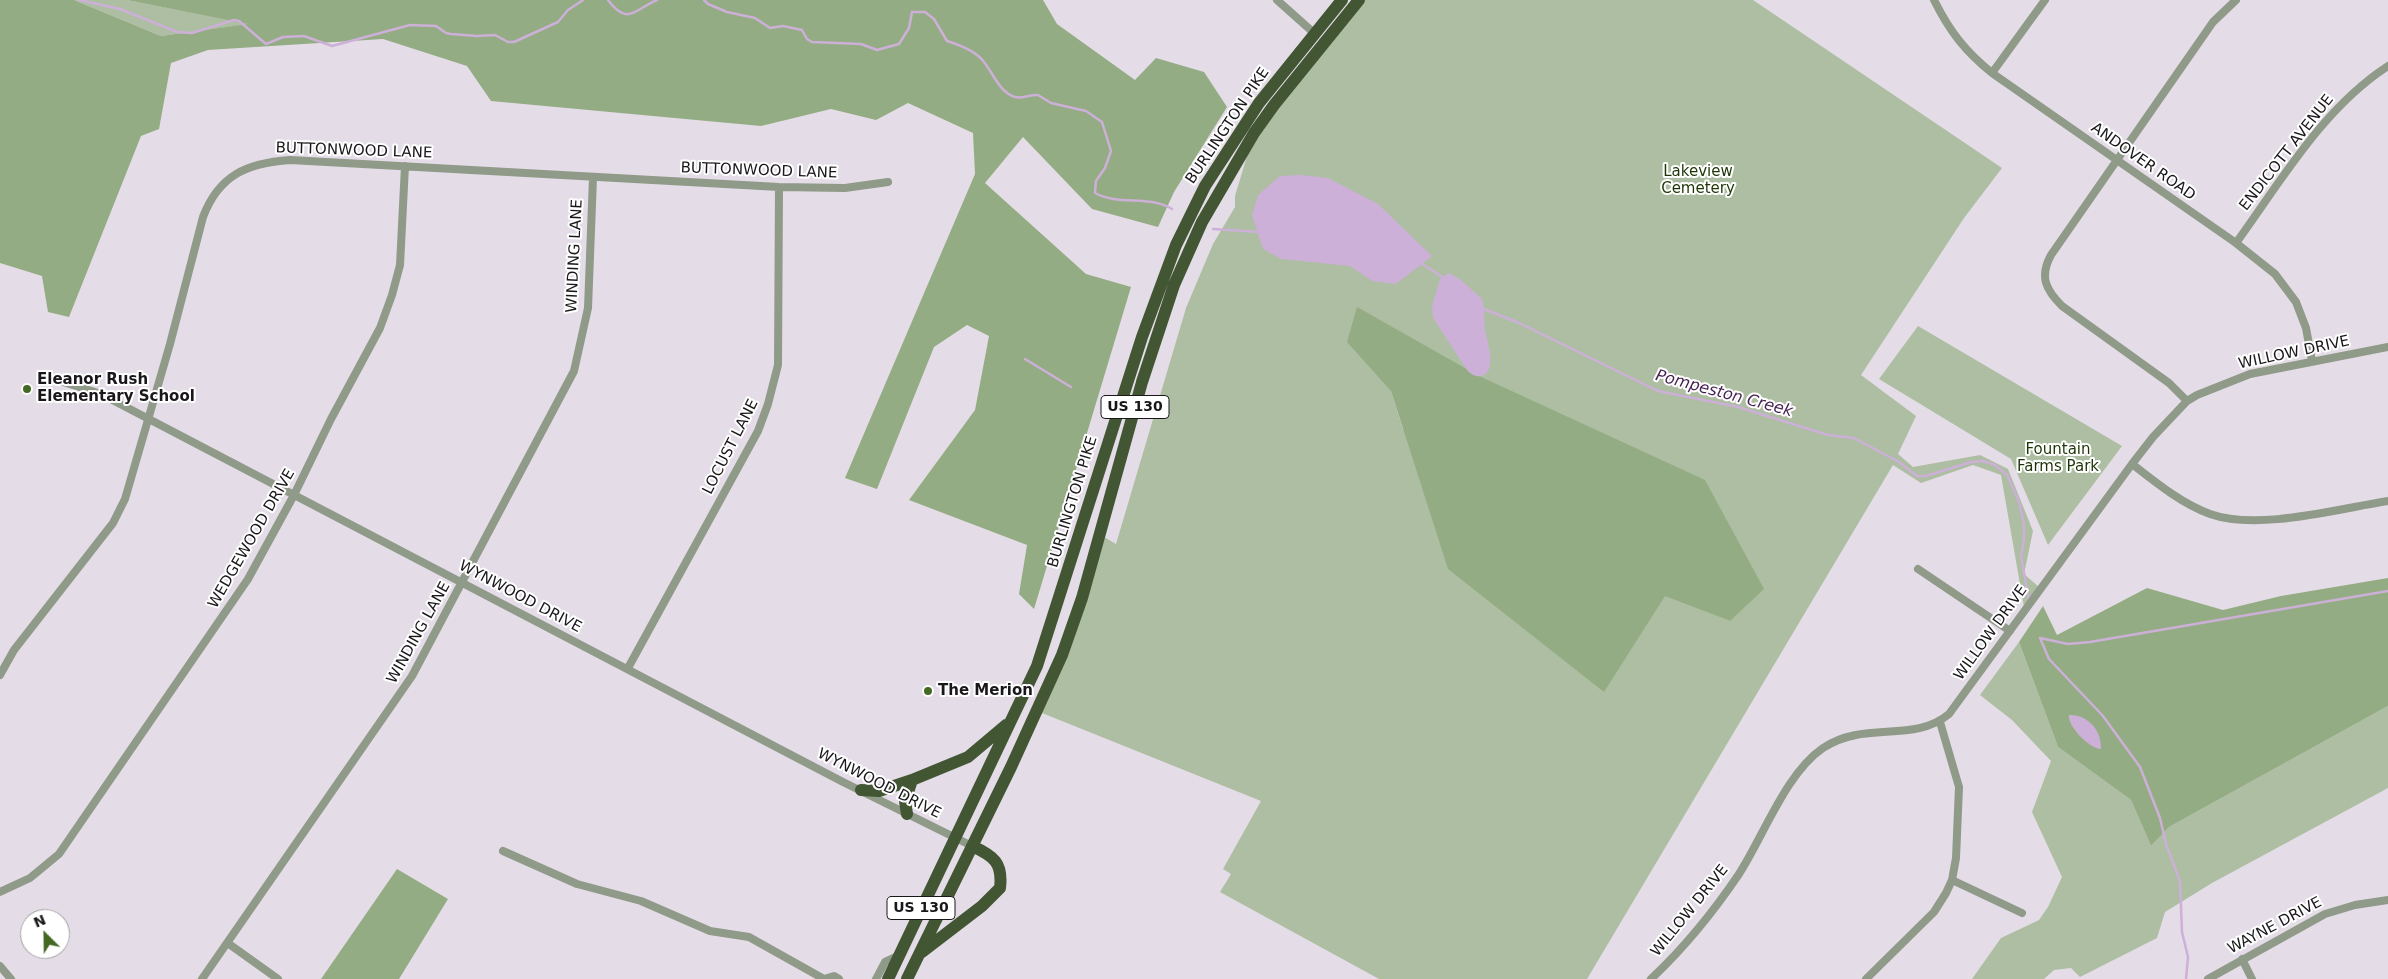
<!DOCTYPE html>
<html>
<head>
<meta charset="utf-8">
<style>
  body { margin:0 }
  #map { position:relative; width:2388px; height:979px; overflow:hidden; background:#e4dde7; font-family:"DejaVu Sans",sans-serif }
  canvas { display:block }
  .north { position:absolute; left:20px; top:909px; width:50px; height:50px; box-sizing:border-box; background:#fff; border:1px solid #a3a2a3; border-radius:50%; rotate:337deg; font-size:14px; font-weight:700; line-height:20px; text-align:center; color:#19171a }
  .north::after { content:''; display:block; margin:auto; width:18px; height:22px; background:#446923; clip-path:polygon(50% 0,100% 100%,50% 72%,0 100%) }
</style>
</head>
<body>
<div id="map">
<canvas width="2388" height="979"></canvas>
<div class="north">N</div>
</div>
<script>
const context = document.querySelector('canvas').getContext('2d');
context.lineJoin = 'round';
function fillPath(path, color) { context.fillStyle = color; context.fill(path, 'evenodd'); }
function strokePath(path, color, width, dash) { context.strokeStyle = color; context.lineWidth = width; context.lineCap = dash ? 'butt' : 'round'; context.setLineDash(dash || []); context.stroke(path); }
function label(font, color, halo, rows, align = 'center') {
  context.font = font + ' "DejaVu Sans",sans-serif'; context.lineWidth = 4; context.setLineDash([]); context.textBaseline = 'middle'; context.strokeStyle = halo; context.fillStyle = color; for (const [text, x, y, turn = 0] of rows) {
    context.save(); context.translate(x, y); context.rotate((+turn || 0) * Math.PI / 180); context.textAlign = isNaN(turn) ? turn : align; if (halo) context.strokeText(text, 0, 0); context.fillText(text, 0, 0); context.restore();
  }
}
fillPath(new Path2D(`
  M 74,0 L 127,0 L 250,24 L 161,36 Z
  M 1359,0 L 1753,0 L 2002,168 L 1964,218 L 1861,375 L 1916,416 L 1898,454 L 1913,467 L 1980,455 L 2008,469 L 2033,531 L 2024,574 L 2040,588 L 2024,607 L 2001,475 L 1973,465 L 1921,483 L 1893,465 L 1587,979 L 1379,979 L 1220,892 L 1231,874 L 1223,869 L 1261,801 L 1037,711 L 1099,534 L 1116,544 L 1186,308 L 1213,244 L 1235,207 L 1235,196 L 1254,133 ZM 1391,391 L 1730,621 L 1665,595 L 1603,691 L 1403,429 Z
  M 1918,326 L 2122,446 L 2048,545 L 2011,459 L 1879,379 Z
  M 2019,642 L 2058,747 L 2131,800 L 2151,846 L 2169,827 L 2388,706 L 2388,788 L 2212,883 L 2165,912 L 2157,938 L 2080,977 L 2071,968 L 2054,970 L 2044,979 L 1972,979 L 2001,938 L 2039,920 L 2048,907 L 2062,877 L 2032,812 L 2051,761 L 2012,720 L 1980,695 Z`), '#adbea2');
fillPath(new Path2D(`
  M 0,0 L 74,0 L 161,36 L 248,24 L 127,0 L 1043,0 L 1057,24 L 1135,80 L 1156,58 L 1204,72 L 1227,107 L 1174,192 L 1158,227 L 1092,209 L 1023,137 L 985,183 L 1086,274 L 1131,287 L 1034,609 L 1019,594 L 1027,545 L 909,500 L 975,410 L 989,336 L 967,325 L 934,347 L 877,489 L 845,478 L 975,174 L 973,133 L 908,103 L 876,120 L 831,109 L 761,126 L 491,101 L 467,66 L 383,39 L 208,50 L 171,63 L 159,129 L 141,136 L 69,317 L 48,312 L 42,276 L 0,263 Z
  M 1357,307 L 1479,376 L 1705,480 L 1764,589 L 1730,621 L 1665,596 L 1604,692 L 1448,569 L 1391,391 L 1347,342 Z
  M 2388,578 L 2388,706 L 2169,827 L 2151,846 L 2131,800 L 2058,747 L 2019,642 L 2043,606 L 2057,635 L 2147,588 L 2223,610 L 2281,596 Z
  M 397,869 L 448,899 L 399,979 L 321,979 Z`), '#94ac83');
fillPath(new Path2D(`
  M 1301,175 L 1328,178 L 1378,204 L 1432,256 L 1396,284 L 1372,281 L 1350,266 L 1281,259 L 1263,249 L 1252,215 L 1258,195 L 1280,176 Z
  M 1449,273 L 1461,280 L 1482,299 C 1485,309 1484,320 1485,330 C 1487,340 1498,373 1481,376 C 1475,377 1471,374 1467,370 L 1433,318 L 1432,306 L 1440,279 Z
  M 2069,715 C 2087,714 2102,730 2101,749 C 2090,749 2067,726 2069,715 Z`), '#ccb0d8');
strokePath(new Path2D(`
  M 79,0 L 120,9 L 177,32 L 192,33 L 234,20 L 239,21 L 266,44 L 283,37 L 304,36 L 332,46 L 410,25 L 436,26 L 446,33 L 451,34 L 477,36 L 495,35 L 508,42 L 514,42 L 558,22 L 568,10 L 583,0
  M 608,0 C 628,27 635,9 657,0
  M 704,0 L 708,4 L 727,12 L 755,18 L 770,28 L 783,26 L 802,30 L 807,39 L 812,42 L 861,44 L 877,50 L 899,44 L 909,28 L 912,12 L 925,12 L 934,19 L 947,41 C 960,45 976,51 984,62 C 993,73 1000,93 1015,97 C 1023,99 1030,94 1038,95 L 1051,103 L 1086,111 L 1102,122 L 1111,151 L 1105,168 L 1096,181 L 1095,193 C 1119,206 1149,195 1172,209
  M 1213,229 L 1259,232
  M 1419,262 L 1444,278
  M 1481,308 L 1517,322 L 1658,391 L 1738,407 L 1828,435 L 1854,438 L 1899,462 L 1917,476 L 1926,476 L 1971,462 L 1983,461 L 1995,465 L 2007,475 L 2019,502 L 2024,524 L 2024,539 L 2021,557 L 2029,600
  M 1025,359 L 1071,387
  M 2040,638 L 2049,659 L 2103,716 L 2140,767 L 2160,818 L 2166,844 L 2180,881 L 2182,932 L 2188,957 L 2186,979
  M 2040,638 L 2068,644 L 2090,642 L 2388,591`), '#ccb0d8', 2.5);
strokePath(new Path2D(`
  M 1277,0 L 1314,33
  M 1934,0 C 1950,32 1965,51 1992,73 L 2236,243 L 2275,274 L 2296,302 L 2306,328 L 2312,361
  M 1992,73 L 2045,0
  M 2236,243 C 2281,181 2323,108 2388,66
  M 54,379 L 101,394 L 843,782 L 972,846
  M 2187,401 L 2169,383 L 2062,306 C 2046,290 2039,277 2051,255 L 2213,22 L 2236,0
  M 2132,464 C 2155,482 2182,504 2210,514 C 2258,531 2337,509 2388,501
  M 1918,569 L 2010,631
  M 628,668 L 758,431 L 768,404 L 778,365 L 779,187
  M 0,675 L 14,650 L 113,523 L 125,499 L 170,344 L 203,217 C 219,175 247,163 290,160 L 779,187 L 845,188 L 888,182
  M 503,851 L 577,884 L 641,901 L 710,931 L 749,937 L 824,979
  M 1952,880 L 2022,913
  M 0,892 L 30,878 L 59,854 L 248,579 L 294,495 L 331,419 L 380,328 L 392,295 L 400,265 L 405,166
  M 229,944 L 278,979
  M 2242,959 L 2252,979
  M 0,966 L 11,979
  M 202,979 L 412,676 L 574,371 L 588,308 L 593,178
  M 824,979 L 834,976 L 839,979
  M 876,979 L 885,962 L 898,956
  M 1651,979 C 1684,948 1714,911 1739,874 C 1763,837 1786,773 1823,748 C 1865,720 1913,744 1949,714 L 2132,464 L 2153,437 L 2187,401 L 2197,395 L 2250,374 L 2388,347
  M 1866,979 L 1934,912 L 1946,893 L 1952,880 L 1956,858 L 1959,787 L 1940,722
  M 2208,979 L 2325,914 L 2355,905 L 2388,900`), '#8f9a88', 8);
strokePath(new Path2D(`
  M 861,790 L 879,791 L 912,780
  M 907,814 L 905,801 L 912,780 L 968,757 L 1006,725
  M 922,952 L 982,906 L 1000,888 C 1003,863 994,856 972,846
  M 888,979 L 1037,666 L 1142,337 L 1176,245 L 1205,186 L 1259,103 L 1342,0
  M 907,979 L 1011,767 L 1062,655 L 1082,598 L 1142,382 L 1174,285 L 1202,222 L 1254,133 L 1274,105 L 1359,0`), '#425634', 12);
for (const [x, y, r, color] of [
  [27,389,5,"#446923"],
  [928,691,5,"#446923"]
]) { const dot = new Path2D(); dot.arc(x, y, r, 0, 2 * Math.PI); context.fillStyle = color; context.fill(dot); strokePath(dot, '#fff', 2); }
for (const [x, y, w] of [
  [1135,407,68],
  [921,908,68]
]) { const box = new Path2D(); box.roundRect(x - w / 2, y - 11.5, w, 23, 4); context.fillStyle = '#fff'; context.fill(box); strokePath(box, '#19171a', 1); }
label('bold 14px', '#19171a', null, [
  ["US 130",1135,407],
  ["US 130",921,908]
]);
label('15px', '#19171a', '#fff', [
  ["BURLINGTON PIKE",1228,126,-56],
  ["BUTTONWOOD LANE",354,151,2],
  ["ENDICOTT AVENUE",2287,153,-52],
  ["ANDOVER ROAD",2143,162,35],
  ["BUTTONWOOD LANE",759,171,2],
  ["WINDING LANE",575,256,-87],
  ["WILLOW DRIVE",2294,353,-12],
  ["LOCUST LANE",731,447,-63],
  ["BURLINGTON PIKE",1073,502,-73],
  ["WEDGEWOOD DRIVE",252,539,-60],
  ["WYNWOOD DRIVE",520,597,28],
  ["WINDING LANE",419,633,-61],
  ["WILLOW DRIVE",1991,633,-54],
  ["WYNWOOD DRIVE",879,784,27],
  ["WILLOW DRIVE",1690,911,-51],
  ["WAYNE DRIVE",2275,926,-28]
]);
label('15px', '#1e3507', '#fff', [
  ["Lakeview",1698,172],
  ["Cemetery",1698,189],
  ["Fountain",2058,450],
  ["Farms Park",2058,467]
]);
label('bold 15px', '#19171a', '#fff', [
  ["Eleanor Rush",37,380],
  ["Elementary School",37,397],
  ["The Merion",938,691]
], 'left');
label('italic 16px', '#441f52', '#fff', [
  ["Pompeston Creek",1724,394,15]
]);
</script>
</body>
</html>
